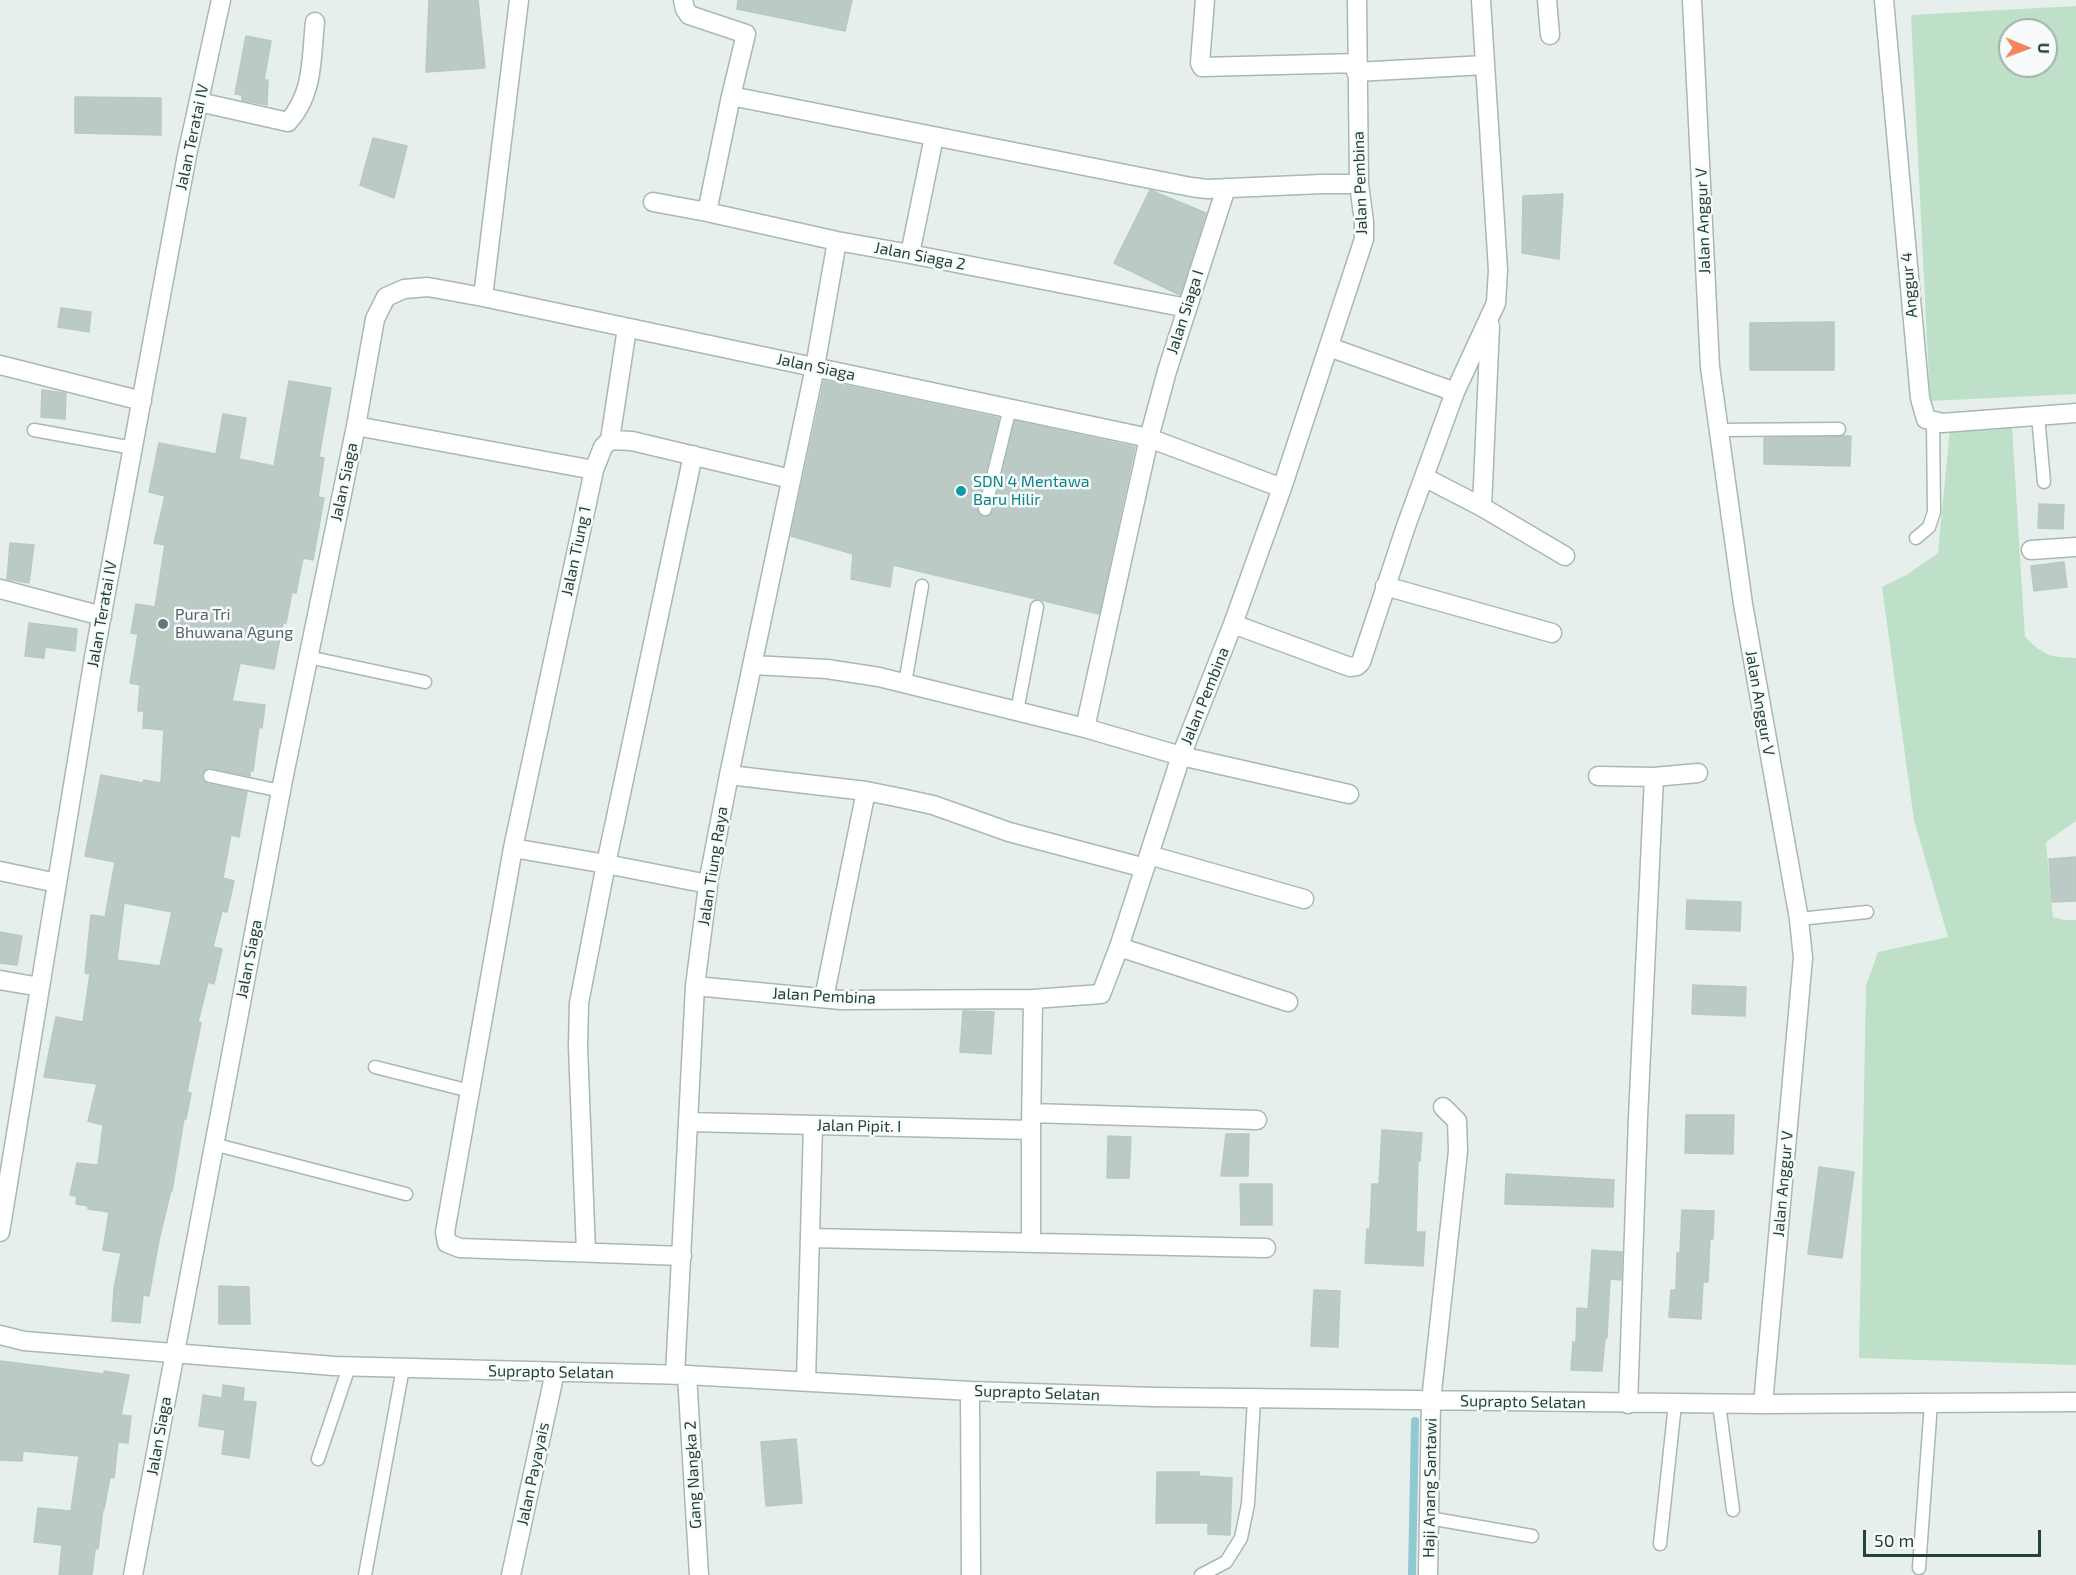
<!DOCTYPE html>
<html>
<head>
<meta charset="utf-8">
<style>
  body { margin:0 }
  #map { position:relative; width:2076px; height:1575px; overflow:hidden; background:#e6efeb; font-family:"Exo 2",sans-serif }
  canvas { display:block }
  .north { position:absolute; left:1998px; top:18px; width:60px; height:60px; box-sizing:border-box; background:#f7fbf9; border:2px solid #a3b1ad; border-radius:50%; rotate:91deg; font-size:16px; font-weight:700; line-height:24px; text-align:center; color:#24423a }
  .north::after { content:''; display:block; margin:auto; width:21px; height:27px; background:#f4845f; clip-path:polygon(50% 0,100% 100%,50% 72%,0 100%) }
  .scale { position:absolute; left:1863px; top:1530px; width:178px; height:27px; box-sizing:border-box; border:3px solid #24423a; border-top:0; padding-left:8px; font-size:18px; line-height:21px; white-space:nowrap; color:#24423a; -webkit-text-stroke:4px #f7fbf9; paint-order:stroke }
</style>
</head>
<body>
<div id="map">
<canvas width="2076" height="1575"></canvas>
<div class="north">U</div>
<div class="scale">50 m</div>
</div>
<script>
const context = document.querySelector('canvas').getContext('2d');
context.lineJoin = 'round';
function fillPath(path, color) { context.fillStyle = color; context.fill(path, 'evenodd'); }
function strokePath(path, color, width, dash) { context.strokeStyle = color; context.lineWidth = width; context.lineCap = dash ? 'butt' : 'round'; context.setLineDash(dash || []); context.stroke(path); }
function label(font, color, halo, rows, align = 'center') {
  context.font = font + ' "Exo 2",sans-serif'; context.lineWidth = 5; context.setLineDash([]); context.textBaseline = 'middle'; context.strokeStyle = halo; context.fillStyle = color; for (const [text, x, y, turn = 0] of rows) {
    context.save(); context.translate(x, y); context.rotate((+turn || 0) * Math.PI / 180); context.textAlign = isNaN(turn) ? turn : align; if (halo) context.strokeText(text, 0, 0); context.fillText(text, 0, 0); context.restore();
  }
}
fillPath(new Path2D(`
  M 2076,6 L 2076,394 L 1930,401 L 1911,15 ZM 2010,30 L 2046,30 L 2046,66 L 2010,66 Z
  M 2012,427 L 2025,637 C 2044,656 2050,657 2076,658 L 2076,821 L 2046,842 L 2053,917 L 2064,920 L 2076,920 L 2076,1365 L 1859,1358 L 1866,986 L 1878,952 L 1948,937 L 1914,820 L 1882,587 L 1908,574 L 1938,553 L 1950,428 Z`), '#bfe0c8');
strokePath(new Path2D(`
  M 1412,1575 L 1415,1421`), '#8ec9d4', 8);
const building = new Path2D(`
  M 429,0 L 478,0 L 485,68 L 426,72 Z
  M 738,0 L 852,0 L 845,31 L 737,9 Z
  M 246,36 L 271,41 L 264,80 L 268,80 L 267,105 L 242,100 L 242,95 L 235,94 Z
  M 75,97 L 161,98 L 161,135 L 75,133 Z
  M 373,138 L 407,146 L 394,198 L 360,185 Z
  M 1150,190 L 1206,213 L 1180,295 L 1114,263 Z
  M 1563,194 L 1559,259 L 1522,253 L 1523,196 Z
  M 61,308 L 91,312 L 89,332 L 58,327 Z
  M 1834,322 L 1834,370 L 1750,370 L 1750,323 Z
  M 289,381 L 331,388 L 319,457 L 324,458 L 318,497 L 324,498 L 313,560 L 303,558 L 296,593 L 292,592 L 286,623 L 283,623 L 274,669 L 240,663 L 232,701 L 265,705 L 262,728 L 259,727 L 253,771 L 250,771 L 250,776 L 211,768 L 207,768 L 202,774 L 202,779 L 208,784 L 247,792 L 239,837 L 231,835 L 223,878 L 234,881 L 227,912 L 222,911 L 213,947 L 222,949 L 214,984 L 208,982 L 198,1022 L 201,1023 L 187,1092 L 191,1093 L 186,1119 L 184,1119 L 172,1191 L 171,1190 L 159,1240 L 149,1296 L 143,1295 L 140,1323 L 112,1321 L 114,1289 L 121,1253 L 103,1250 L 109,1212 L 88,1209 L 88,1206 L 76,1204 L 77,1196 L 70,1195 L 77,1163 L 98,1165 L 103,1125 L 88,1121 L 97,1084 L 44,1077 L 56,1017 L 83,1022 L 90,974 L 85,973 L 91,915 L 105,917 L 115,862 L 85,856 L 101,775 L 143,783 L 144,780 L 161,783 L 164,730 L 143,728 L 144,711 L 138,711 L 140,685 L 130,683 L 138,634 L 131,633 L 136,604 L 155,607 L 165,545 L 154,543 L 165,496 L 149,492 L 159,443 L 216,454 L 223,414 L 246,418 L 239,459 L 274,466 ZM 124,903 L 172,912 L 160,966 L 117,960 Z
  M 824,381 L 999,418 L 977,507 L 979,514 L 984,517 L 990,515 L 993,511 L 1015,421 L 1135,447 L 1099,614 L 893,565 L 890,587 L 851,579 L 853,554 L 791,536 Z
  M 42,390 L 66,393 L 65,419 L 41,417 Z
  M 1844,436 L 1851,436 L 1850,466 L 1764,464 L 1764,438 Z
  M 2039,504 L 2064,505 L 2063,529 L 2038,528 Z
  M 10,543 L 34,545 L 29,583 L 7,579 Z
  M 2064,562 L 2067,587 L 2034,591 L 2031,566 Z
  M 29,623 L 77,629 L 75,651 L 45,647 L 44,658 L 25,656 Z
  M 2076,857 L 2076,901 L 2052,902 L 2049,859 Z
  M 1687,900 L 1741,902 L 1740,931 L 1686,929 Z
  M 0,932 L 22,936 L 17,965 L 0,963 Z
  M 1693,985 L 1746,987 L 1745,1016 L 1692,1014 Z
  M 963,1011 L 994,1012 L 991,1054 L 960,1052 Z
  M 1686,1115 L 1734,1115 L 1733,1154 L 1685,1153 Z
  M 1382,1130 L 1422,1133 L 1420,1161 L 1418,1161 L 1416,1232 L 1425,1232 L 1423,1266 L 1365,1263 L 1367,1229 L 1370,1230 L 1372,1184 L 1379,1184 Z
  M 1226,1134 L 1249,1134 L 1248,1176 L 1221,1176 Z
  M 1108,1136 L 1131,1137 L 1129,1178 L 1107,1178 Z
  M 1819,1167 L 1854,1172 L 1842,1258 L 1808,1254 Z
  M 1506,1174 L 1614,1180 L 1613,1207 L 1505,1204 Z
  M 1240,1184 L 1272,1184 L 1272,1225 L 1241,1225 Z
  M 1682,1210 L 1714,1211 L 1713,1239 L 1710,1239 L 1708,1282 L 1703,1282 L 1701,1319 L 1669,1317 L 1671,1290 L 1676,1290 L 1677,1253 L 1680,1253 Z
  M 1592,1250 L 1622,1252 L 1621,1280 L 1610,1279 L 1607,1338 L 1605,1338 L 1602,1371 L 1571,1370 L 1573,1342 L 1576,1342 L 1577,1308 L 1588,1309 Z
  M 219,1286 L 249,1287 L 250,1324 L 219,1324 Z
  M 1314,1290 L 1340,1291 L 1338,1347 L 1311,1346 Z
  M 0,1361 L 104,1374 L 104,1371 L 129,1375 L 121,1415 L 131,1416 L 128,1443 L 118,1442 L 114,1478 L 110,1477 L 104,1509 L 103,1509 L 98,1549 L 95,1549 L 92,1575 L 59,1575 L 62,1545 L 34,1542 L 38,1508 L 71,1511 L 79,1456 L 23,1451 L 22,1461 L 0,1460 Z
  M 223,1385 L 244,1388 L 243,1401 L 256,1402 L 249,1458 L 222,1454 L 225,1430 L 199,1426 L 203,1395 L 222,1398 Z
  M 796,1439 L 802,1503 L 766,1506 L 761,1442 Z
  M 1157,1472 L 1199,1472 L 1199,1476 L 1232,1478 L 1230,1535 L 1208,1534 L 1208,1523 L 1156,1523 Z`);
fillPath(building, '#bbcac4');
strokePath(building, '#b8c9c2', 1.5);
const lane = new Path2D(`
  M 2038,416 L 2044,482
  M 34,430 L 133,448
  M 1718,430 L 1839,429
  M 985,509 L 1010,408
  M 1916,538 L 1929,527 L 1934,512 L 1933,422
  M 308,657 L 425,682
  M 905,683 L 922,586
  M 1017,711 L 1037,607
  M 210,776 L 281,791
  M 1799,919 L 1867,912
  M 375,1067 L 470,1091
  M 213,1144 L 406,1194
  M 1719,1404 L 1733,1510
  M 318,1459 L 349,1367
  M 1429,1518 L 1532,1536
  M 1660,1544 L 1675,1404
  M 1919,1568 L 1931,1403
  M 365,1575 L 403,1368
  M 1201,1575 L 1226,1562 L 1241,1538 L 1248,1504 L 1254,1399`);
const street = new Path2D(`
  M 683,0 L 685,9 L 689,15 L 746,34 L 731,96 L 707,212
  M 1205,0 L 1200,63 L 1202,67 L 1357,63
  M 1547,0 L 1550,35
  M 1692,0 L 1710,367 L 1743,604 L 1799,919 L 1803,958 L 1763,1404
  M 1884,0 L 1920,398 L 1926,419 L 1942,423 L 2076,413
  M 1356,72 L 1485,65
  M 731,96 L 1191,187 L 1207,189 L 1322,184 L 1359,184
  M 199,102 L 288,122 C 314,94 311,58 315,22
  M 653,202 L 707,212 L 837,241 L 910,254 L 1187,308
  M 910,254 L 934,137
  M 483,297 L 519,0
  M 1329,347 L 1455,392
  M 0,365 L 142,401
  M 356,426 L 594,470
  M 610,440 L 627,328
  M 1424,477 L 1482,507 L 1565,556
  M 1482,507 L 1490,326
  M 2031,550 L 2076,547
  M 1385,586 L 1552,633
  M 0,589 L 102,616
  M 1233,624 L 1350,667 L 1357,666 L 1361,662 L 1406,526 L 1455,392 L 1496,303 L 1498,270 L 1481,0
  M 753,665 L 827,669 L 879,677 L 1085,728 L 1181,756 L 1349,794
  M 1085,728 L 1149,438 L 1167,371 L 1226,188
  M 729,775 L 866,791 L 901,798 L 933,805 L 1009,832 L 1145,868
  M 1598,776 L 1654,777 L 1698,773
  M 513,848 L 606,864 L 708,884
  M 1149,855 L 1304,899
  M 0,871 L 57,883
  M 1119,947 L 1288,1002
  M 0,980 L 40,987
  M 695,986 L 841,1000 L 1033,999 L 1101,994 L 1119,947 L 1181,756 L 1233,624 L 1282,488 L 1364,239 L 1364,222 L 1359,184 L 1357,0
  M 824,998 L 866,791
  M 1031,1113 L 1257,1120
  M 688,1122 L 1031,1130
  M 0,1232 L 94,657 L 187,155 L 221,0
  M 811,1238 L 1266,1248
  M 1031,1243 L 1031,1130 L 1033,999
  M 586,1252 L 578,1047 L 579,1003 L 606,864 L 693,455
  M 682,1256 L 460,1248 L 447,1243 L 445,1232 L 513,848 L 594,470 L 603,447 L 610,440 L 632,441 L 791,479
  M 0,1335 L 24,1341 L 334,1366 L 687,1375 L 970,1391 L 1153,1397 L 1763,1404 L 2076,1402
  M 675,1375 L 695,986 L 709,878 L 729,775 L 815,367 L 837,241
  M 687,1375 L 699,1575
  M 806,1381 L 813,1125
  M 970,1391 L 971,1575
  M 1628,1404 L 1638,1118 L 1654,777
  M 133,1575 L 283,780 L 356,426 L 375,319 L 386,297 L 404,289 L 428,287 L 483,297 L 1149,438 L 1282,488
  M 511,1575 L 555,1372
  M 1428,1575 L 1431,1401 L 1458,1151 L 1457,1121 L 1443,1107`);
strokePath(lane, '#a8b8b2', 15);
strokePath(street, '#a8b8b2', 21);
strokePath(lane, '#fff', 12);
strokePath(street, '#fff', 18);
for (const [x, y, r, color] of [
  [961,491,6,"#0f9aa8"],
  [163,624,6,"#6b7280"]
]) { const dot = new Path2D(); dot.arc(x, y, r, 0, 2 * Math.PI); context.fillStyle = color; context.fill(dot); strokePath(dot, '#f7fbf9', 2); }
label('16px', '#24423a', '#f7fbf9', [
  ["Jalan Teratai IV",192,137,-78],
  ["Jalan Pembina",1360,183,-92],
  ["Jalan Anggur V",1703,221,-92],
  ["Jalan Siaga 2",920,256,11],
  ["Anggur 4",1909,285,-95],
  ["Jalan Siaga I",1185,312,-72],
  ["Jalan Siaga",816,367,12],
  ["Jalan Siaga",344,482,-78],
  ["Jalan Tiung 1",576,551,-78],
  ["Jalan Teratai IV",102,614,-80],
  ["Jalan Pembina",1205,696,-68],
  ["Jalan Anggur V",1760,703,80],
  ["Jalan Tiung Raya",713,866,-81],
  ["Jalan Siaga",249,959,-79],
  ["Jalan Pembina",824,996,3],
  ["Jalan Pipit. I",859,1126,1],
  ["Jalan Anggur V",1783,1184,-85],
  ["Suprapto Selatan",551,1372,1],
  ["Suprapto Selatan",1037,1393,2],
  ["Suprapto Selatan",1523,1402,1],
  ["Jalan Siaga",159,1436,-80],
  ["Jalan Payayais",533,1474,-78],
  ["Gang Nangka 2",693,1475,-93],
  ["Haji Anang Santawi",1430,1488,-89]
]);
label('16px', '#0d838f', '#f7fbf9', [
  ["SDN 4 Mentawa",973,482],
  ["Baru Hilir",973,500]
], 'left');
label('16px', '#5b616d', '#f7fbf9', [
  ["Pura Tri",175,615],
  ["Bhuwana Agung",175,633]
], 'left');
</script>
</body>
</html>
